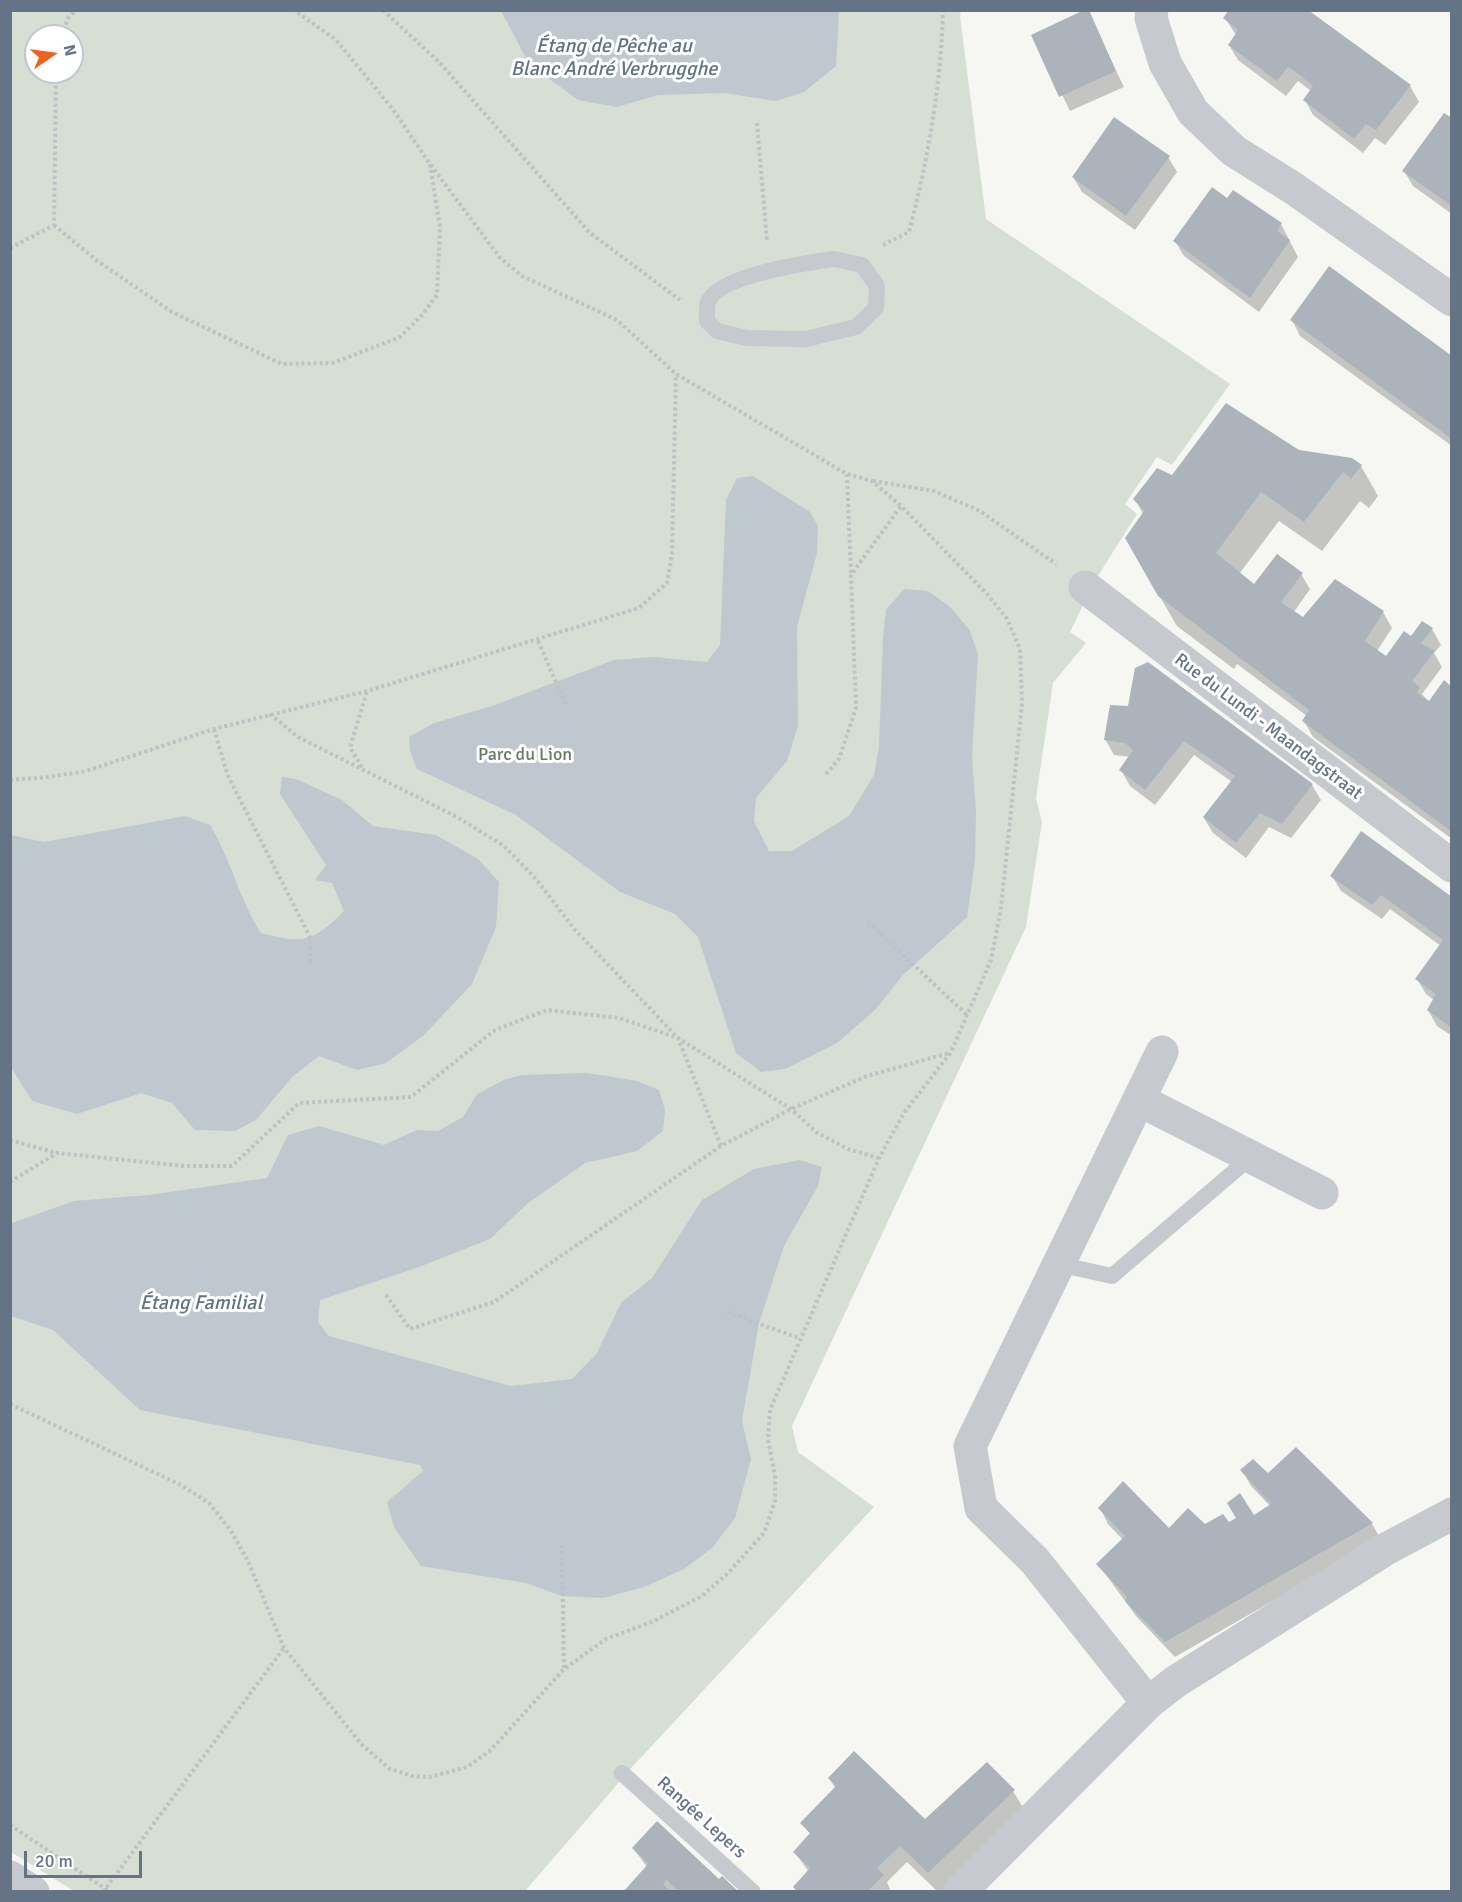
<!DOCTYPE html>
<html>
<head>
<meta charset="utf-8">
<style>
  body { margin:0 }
  #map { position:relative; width:1462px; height:1902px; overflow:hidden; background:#f6f7f3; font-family:Signika,sans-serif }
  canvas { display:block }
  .frame { position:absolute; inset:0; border:12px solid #647386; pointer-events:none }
  .north { position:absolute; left:24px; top:24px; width:60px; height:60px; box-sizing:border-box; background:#fff; border:2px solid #c1c7cf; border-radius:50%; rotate:77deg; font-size:16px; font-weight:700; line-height:24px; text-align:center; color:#647386 }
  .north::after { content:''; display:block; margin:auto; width:21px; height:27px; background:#eb651e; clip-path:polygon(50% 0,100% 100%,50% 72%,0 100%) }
  .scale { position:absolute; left:24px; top:1851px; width:118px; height:27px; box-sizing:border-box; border:3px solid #647386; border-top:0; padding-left:8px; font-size:18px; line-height:21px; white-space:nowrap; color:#647386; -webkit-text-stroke:4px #fff; paint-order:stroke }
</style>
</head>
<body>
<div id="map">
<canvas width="1462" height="1902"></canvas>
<div class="frame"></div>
<div class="north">N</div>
<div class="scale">20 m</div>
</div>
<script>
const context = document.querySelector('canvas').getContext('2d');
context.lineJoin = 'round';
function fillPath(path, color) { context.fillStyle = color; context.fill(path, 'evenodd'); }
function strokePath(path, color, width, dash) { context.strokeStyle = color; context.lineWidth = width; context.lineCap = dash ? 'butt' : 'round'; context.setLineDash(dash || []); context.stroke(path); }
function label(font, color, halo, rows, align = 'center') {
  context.font = font + ' Signika,sans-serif'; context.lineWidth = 6; context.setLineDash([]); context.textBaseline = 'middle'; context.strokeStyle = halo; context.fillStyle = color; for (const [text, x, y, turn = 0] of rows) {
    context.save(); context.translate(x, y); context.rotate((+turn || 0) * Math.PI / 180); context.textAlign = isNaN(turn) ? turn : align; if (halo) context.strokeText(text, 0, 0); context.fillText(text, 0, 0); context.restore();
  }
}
fillPath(new Path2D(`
  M 11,11 L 961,11 L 960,16 L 986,219 L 1230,384 L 1172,465 L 1157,457 L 1125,504 L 1137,514 L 1096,579 L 1070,632 L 1086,643 L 1053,683 L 1036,798 L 1042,822 L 1026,927 L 792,1426 L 798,1452 L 874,1507 L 634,1765 L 525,1891 L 74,1891 L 11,1852 ZM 36,36 L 72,36 L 72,72 L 36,72 Z`), '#d7ded4');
fillPath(new Path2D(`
  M 501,11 L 839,11 L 836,66 L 804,92 L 776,101 L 724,93 L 658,95 L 617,107 L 578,100 L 535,68 L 526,58 Z
  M 753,476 L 810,512 L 818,526 L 817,553 L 797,627 L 798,726 L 787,761 L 756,798 L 754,821 L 769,851 L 792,851 L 849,816 L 874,775 L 879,747 L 883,638 L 886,610 L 904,589 L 928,591 L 949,606 L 969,629 L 978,654 L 972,757 L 976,811 L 975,860 L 967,917 L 903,975 L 875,1010 L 837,1043 L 785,1069 L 761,1072 L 736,1053 L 698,937 L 675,914 L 620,892 L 516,815 L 417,769 L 410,751 L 409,737 L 434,723 L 492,706 L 614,660 L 653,657 L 707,662 L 720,645 L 726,500 L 737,478 Z
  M 282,777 L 296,779 L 342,800 L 373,826 L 436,835 L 478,859 L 499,882 L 496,927 L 472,984 L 424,1035 L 386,1063 L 357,1070 L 319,1056 L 292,1077 L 256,1120 L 235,1131 L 195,1130 L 172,1103 L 141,1093 L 77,1114 L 32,1101 L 11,1067 L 11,835 L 44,842 L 185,816 L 210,825 C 231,859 239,899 261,933 C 304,944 313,942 344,911 L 332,883 L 315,880 L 326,865 L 280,794 Z
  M 587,1073 L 637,1081 L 659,1090 L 665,1110 L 663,1131 L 637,1151 L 585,1163 L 528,1203 L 490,1239 L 419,1267 L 320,1300 L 318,1322 L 329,1336 L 511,1386 L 572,1379 L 597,1353 L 621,1303 L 652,1278 L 702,1200 L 754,1169 L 800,1160 L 822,1167 L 818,1186 L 784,1246 L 759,1323 L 742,1421 L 751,1459 L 735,1518 L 712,1548 L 684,1569 L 644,1587 L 603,1598 L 562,1596 L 526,1583 L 421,1566 L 394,1527 L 387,1502 L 423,1471 L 420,1465 L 140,1410 L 53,1330 L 11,1316 L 12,1223 L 74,1201 L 149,1195 L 267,1178 L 288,1135 L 319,1126 L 384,1145 L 417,1130 L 438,1131 L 463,1117 L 477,1094 L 506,1079 L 522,1075 Z`), '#bfc8cf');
fillPath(new Path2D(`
  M 1087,11 L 1124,87 L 1070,111 L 1033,35 Z
  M 1225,18 L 1410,86 L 1419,102 L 1385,145 L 1375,138 L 1363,153 L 1313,115 L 1305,100 L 1311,91 L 1298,81 L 1286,96 L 1238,60 L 1229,45 L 1236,35 Z
  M 1452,120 L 1452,214 L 1413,186 L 1404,171 Z
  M 1168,157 L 1177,172 L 1135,230 L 1082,192 L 1073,177 Z
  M 1228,200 L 1281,224 L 1298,257 L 1259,312 L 1184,256 L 1175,241 Z
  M 1292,320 L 1452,358 L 1452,446 L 1300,336 Z
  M 1299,451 L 1361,466 L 1378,496 L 1369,508 L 1360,501 L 1322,551 L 1279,521 L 1239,574 L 1253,585 L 1301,574 L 1310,589 L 1294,612 L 1303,619 L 1336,581 L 1383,612 L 1392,628 L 1377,651 L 1387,658 L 1411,639 L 1432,629 L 1441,645 L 1434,653 L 1442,667 L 1422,694 L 1430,703 L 1452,689 L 1452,839 L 1313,737 L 1304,721 L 1307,716 L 1237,664 L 1234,669 L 1177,626 L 1126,539 L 1143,514 L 1135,499 L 1172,477 Z
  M 1111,706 L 1312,785 L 1321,800 L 1291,838 L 1269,827 L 1246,858 L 1213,833 L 1204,818 L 1232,782 L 1194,755 L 1155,805 L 1130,786 L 1121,770 L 1130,757 L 1114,755 L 1105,739 Z
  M 1332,876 L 1452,899 L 1452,1036 L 1437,1026 L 1428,1010 L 1434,1000 L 1426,994 L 1417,979 L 1441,946 L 1390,909 L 1382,919 L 1341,891 Z
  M 1296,1449 L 1372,1524 L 1381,1539 L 1175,1657 L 1136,1616 L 1098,1564 L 1123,1540 L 1108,1524 L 1100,1508 L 1169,1531 L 1229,1524 L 1253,1517 L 1270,1506 L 1251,1486 L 1242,1470 L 1268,1476 Z
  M 829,1778 L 925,1821 L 1013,1791 L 1027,1814 L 946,1892 L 938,1892 L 907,1862 L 887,1882 L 891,1892 L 797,1892 L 795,1887 L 809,1872 L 795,1853 L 811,1835 L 802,1823 L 836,1789 Z
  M 633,1848 L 719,1881 L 737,1892 L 625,1892 L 647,1867 Z`), '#0003');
fillPath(new Path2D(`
  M 1084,10 L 1089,10 L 1116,71 L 1059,97 L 1031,35 Z
  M 1229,10 L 1308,10 L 1411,85 L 1376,130 L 1366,124 L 1354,139 L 1303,100 L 1313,86 L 1301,76 L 1288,67 L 1277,81 L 1228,45 L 1238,30 L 1223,18 Z
  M 1444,113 L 1452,118 L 1452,206 L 1402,171 Z
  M 1114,117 L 1170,156 L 1126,216 L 1072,177 Z
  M 1212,187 L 1227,198 L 1233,190 L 1282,223 L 1277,231 L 1290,240 L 1250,298 L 1173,241 Z
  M 1329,266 L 1452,356 L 1452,439 L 1290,320 Z
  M 1226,403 L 1299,450 L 1352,458 L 1362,465 L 1351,479 L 1343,472 L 1304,522 L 1261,492 L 1216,553 L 1254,584 L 1277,554 L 1303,573 L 1281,602 L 1303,617 L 1335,579 L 1384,611 L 1365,641 L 1386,656 L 1404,631 L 1411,636 L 1422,621 L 1433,628 L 1421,643 L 1435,651 L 1412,681 L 1420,687 L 1417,693 L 1429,701 L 1444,680 L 1452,687 L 1452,832 L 1302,721 L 1309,710 L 1158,596 L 1125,538 L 1144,511 L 1133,499 L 1157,468 L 1172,475 Z
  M 1148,662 L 1313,784 L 1282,824 L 1260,813 L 1236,843 L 1203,817 L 1235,776 L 1184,741 L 1145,790 L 1119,770 L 1133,750 L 1125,743 L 1104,740 L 1110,705 L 1128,706 L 1135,668 Z
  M 1361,831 L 1452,897 L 1452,1028 L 1427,1010 L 1436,994 L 1415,979 L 1443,940 L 1381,895 L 1372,905 L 1330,876 Z
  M 1296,1447 L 1373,1523 L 1165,1642 L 1125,1601 L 1127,1597 L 1096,1564 L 1125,1536 L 1098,1508 L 1123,1481 L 1169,1528 L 1188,1508 L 1205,1524 L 1223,1514 L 1229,1522 L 1236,1518 L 1227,1503 L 1240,1493 L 1254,1515 L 1271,1504 L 1240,1470 L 1253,1459 L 1268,1473 Z
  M 854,1751 L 925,1819 L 987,1762 L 1015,1790 L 928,1873 L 900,1846 L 877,1868 L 884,1875 L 867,1892 L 798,1892 L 793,1887 L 810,1868 L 793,1852 L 810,1833 L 800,1823 L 836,1786 L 828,1778 Z
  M 657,1821 L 719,1879 L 722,1876 L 739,1892 L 679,1892 L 667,1880 L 663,1884 L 671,1892 L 623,1892 L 648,1864 L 632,1848 Z`), '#acb3ba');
strokePath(new Path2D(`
  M 383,10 L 441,64 L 590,233 L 680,300
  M 62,36 L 68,18 L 76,10
  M 757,123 L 767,241
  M 54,225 L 96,260 L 172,312 L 282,364 L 333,363 L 400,337 L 421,316 L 437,295 L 440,228 L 430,164
  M 883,245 L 909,232 C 928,159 941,86 943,10
  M 10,248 L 54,225 L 56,72
  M 847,474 L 851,574
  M 873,481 L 934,491 L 980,511 L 1056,564
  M 538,641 L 567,707
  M 270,714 L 298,737 L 457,817 L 504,846 L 536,879 L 575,930 L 678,1038 L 721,1146
  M 214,729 L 228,776 L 310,937 L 310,964
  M 362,767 L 350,748 L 367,691
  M 826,774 L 839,759 L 856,708 L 851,575 L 901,506
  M 10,780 L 49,777 L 86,771 L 214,729 L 367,691 L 639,608 L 667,583 L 672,554 L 676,374
  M 868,922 L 968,1016
  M 10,1140 L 56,1153
  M 10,1182 L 57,1153 L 184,1166 L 232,1166 L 299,1103 L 411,1097 L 495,1030 L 547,1010 L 619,1018 L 678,1038 L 791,1109 L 816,1132 L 848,1149 L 878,1158
  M 386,1295 L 410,1329 L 494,1302 L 721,1146 L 791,1109 L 867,1076 L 949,1053
  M 727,1312 L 799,1338
  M 10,1404 L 181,1485 L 209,1503 L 231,1531 L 248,1561 L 284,1648 L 362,1745 L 390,1769 L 412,1776 L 430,1777 L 467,1767 L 490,1751 L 564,1669 L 606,1639 L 652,1622 L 702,1596 L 729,1572 L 764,1533 L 775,1501 L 775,1475 L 768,1440 L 770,1410 L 879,1158 L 904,1113 L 951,1052 L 991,960 L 1001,908 L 1022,704 L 1020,649 L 1007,619 L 988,595 L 901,506 L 872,481 L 847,474 L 676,374 L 617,320 L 522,276 L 500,258 L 430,164 L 392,108 L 336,40 L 294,10
  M 562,1545 L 564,1669
  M 10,1825 L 110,1892
  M 103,1892 L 284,1648`), '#c0c1c4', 4, [3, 3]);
strokePath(new Path2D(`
  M 834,259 L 862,265 L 877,286 L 876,308 L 856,327 L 806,339 L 747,338 L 717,331 L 707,321 C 707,315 706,307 708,302 C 719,275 807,263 834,259 Z
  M 1058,1264 L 1112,1276 L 1251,1157
  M 622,1773 L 753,1892`), '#c6c9cd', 16);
strokePath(new Path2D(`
  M 1152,10 L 1151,18 L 1165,63 L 1193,112 L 1234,151 L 1293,188 L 1452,300
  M 1085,587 L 1452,866
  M 1139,1100 L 1322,1193
  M 1148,1703 L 1035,1561 L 981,1508 L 970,1446 L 1162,1052`), '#c6c9cd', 33);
strokePath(new Path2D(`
  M 10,1877 L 33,1892
  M 960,1892 L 1148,1703 L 1175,1682 L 1386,1549 L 1452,1514`), '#c6c9cd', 33);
label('18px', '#647386', '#fff', [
  ["Rue du Lundi - Maandagstraat",1268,727,37],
  ["Rangée Lepers",701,1818,42]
]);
label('18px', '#657c63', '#fff', [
  ["Parc du Lion",525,755]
]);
label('italic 20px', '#5f7582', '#fff', [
  ["Étang de Pêche au",614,47],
  ["Blanc André Verbrugghe",614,70],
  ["Étang Familial",201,1304]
]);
</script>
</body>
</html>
